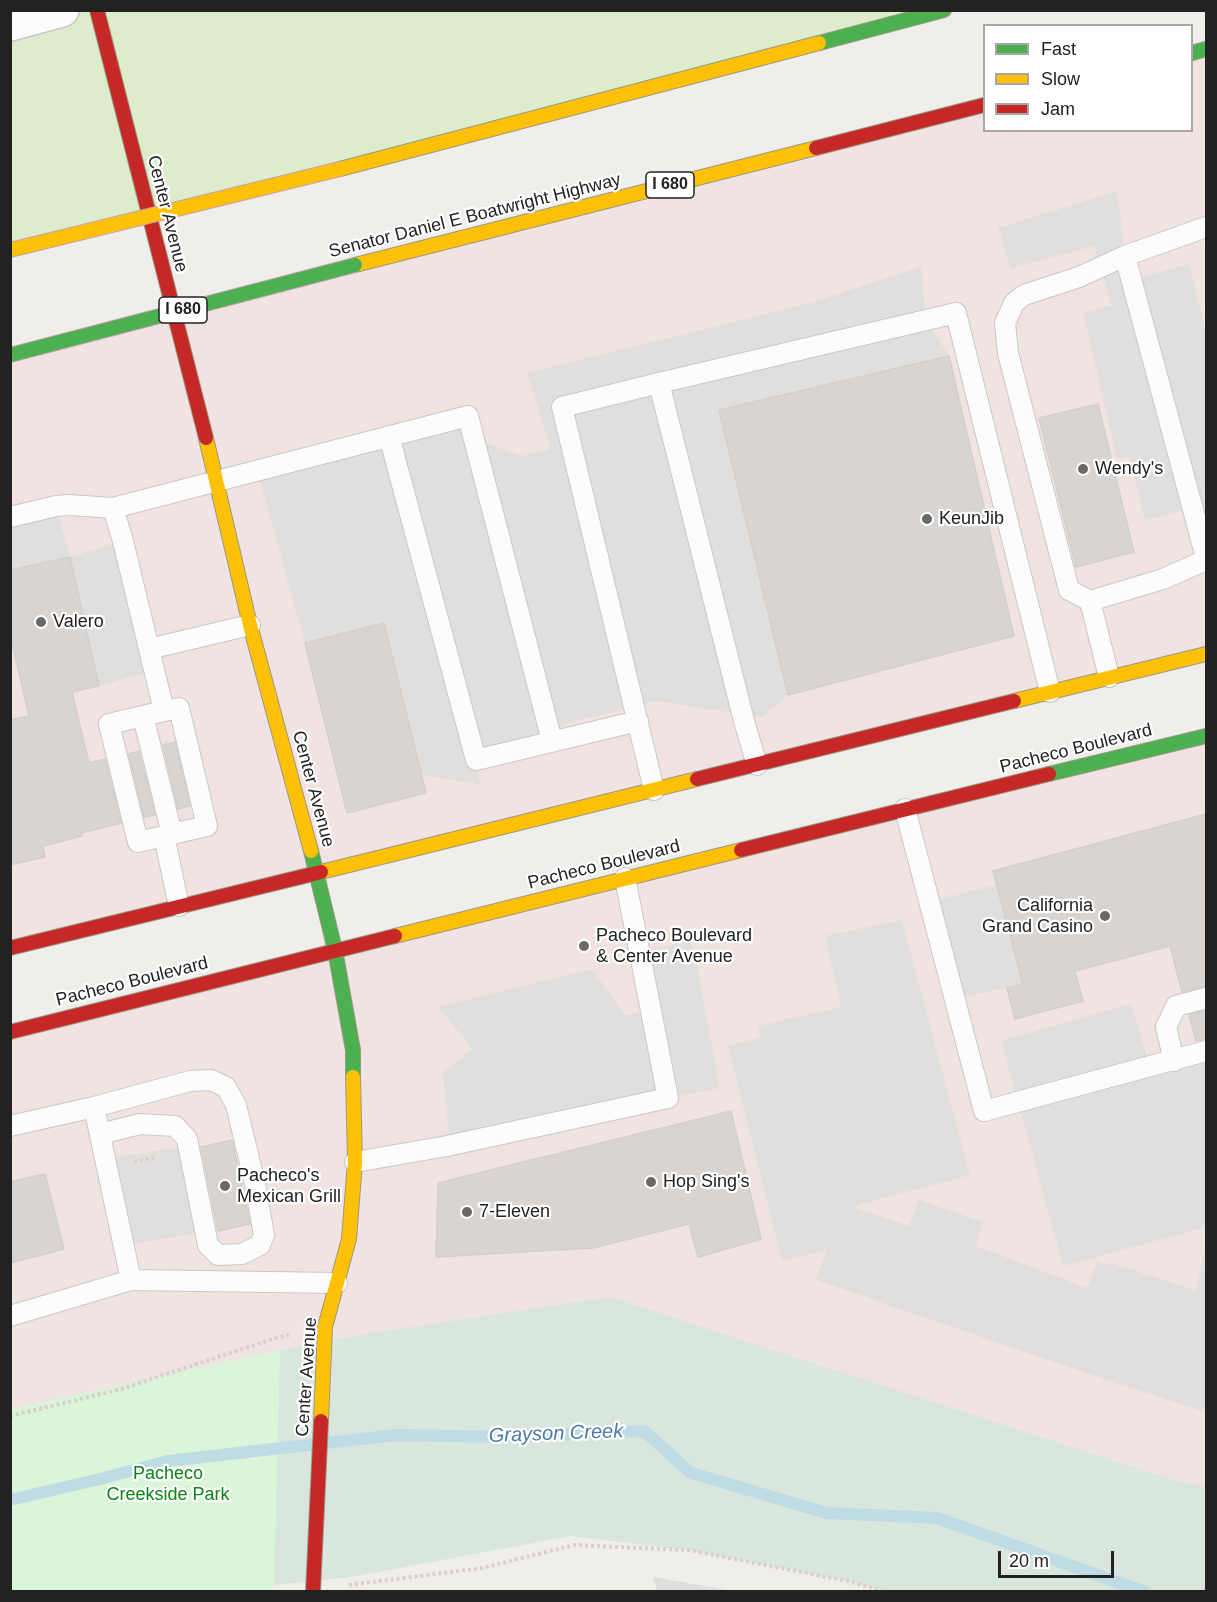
<!DOCTYPE html>
<html>
<head>
<meta charset="utf-8">
<style>
  body { margin:0 }
  #map { position:relative; width:1217px; height:1602px; overflow:hidden; background:#f0eeeb; font-family:Helvetica,sans-serif }
  canvas { display:block }
  .frame { position:absolute; inset:0; border:12px solid #222; pointer-events:none }
  .legend { position:absolute; left:983px; top:24px; width:210px; height:108px; box-sizing:border-box; background:#fff; border:2px solid #a7a7a7; margin:0; padding:8px 10px; list-style:none; font-size:18px; color:#222 }
  .legend li { display:flex; align-items:center; gap:12px; height:30px }
  .legend b { width:30px; border:2px solid #a7a7a7 }
  .scale { position:absolute; left:998px; top:1551px; width:116px; height:27px; box-sizing:border-box; border:3px solid #222; border-top:0; padding-left:8px; font-size:18px; line-height:21px; white-space:nowrap; color:#222; -webkit-text-stroke:4px #fff; paint-order:stroke }
</style>
</head>
<body>
<div id="map">
<canvas width="1217" height="1602"></canvas>
<div class="frame"></div>
<ul class="legend">
<li><b style="height:8px;background:#4caf50"></b>Fast</li>
<li><b style="height:8px;background:#ffc107"></b>Slow</li>
<li><b style="height:8px;background:#c62828"></b>Jam</li>
</ul>
<div class="scale">20 m</div>
</div>
<script>
const context = document.querySelector('canvas').getContext('2d');
context.lineJoin = 'round';
function fillPath(path, color) { context.fillStyle = color; context.fill(path, 'evenodd'); }
function strokePath(path, color, width, dash) { context.strokeStyle = color; context.lineWidth = width; context.lineCap = dash ? 'butt' : 'round'; context.setLineDash(dash || []); context.stroke(path); }
function label(font, color, halo, rows, align = 'center') {
  context.font = font + ' Helvetica,sans-serif'; context.lineWidth = 4.5; context.setLineDash([]); context.textBaseline = 'middle'; context.strokeStyle = halo; context.fillStyle = color; for (const [text, x, y, turn = 0] of rows) {
    context.save(); context.translate(x, y); context.rotate((+turn || 0) * Math.PI / 180); context.textAlign = isNaN(turn) ? turn : align; if (halo) context.strokeText(text, 0, 0); context.fillText(text, 0, 0); context.restore();
  }
}
fillPath(new Path2D(`
  M 653,1577 L 733,1591 L 657,1591 Z`), '#dfdedc');
fillPath(new Path2D(`
  M 1206,49 L 1206,654 L 11,948 L 11,355 L 984,105 L 984,130 L 1192,130 L 1192,53 Z
  M 1206,736 L 1206,1487 L 1167,1478 L 359,1335 L 280,1350 L 11,1409 L 10,1032 Z`), '#f1e3e1');
fillPath(new Path2D(`
  M 62,11 L 944,11 L 11,250 L 11,24 Z`), '#ddeccb');
fillPath(new Path2D(`
  M 610,1297 L 1167,1478 L 1206,1487 L 1206,1591 L 886,1591 L 847,1581 L 688,1550 L 571,1536 L 351,1577 L 274,1585 L 270,1591 L 11,1591 L 10,1409 L 280,1350 L 359,1335 Z`), '#d9e6de');
fillPath(new Path2D(`
  M 280,1350 L 274,1585 L 270,1591 L 11,1591 L 11,1409 Z`), '#daf5da');
fillPath(new Path2D(`
  M 1117,191 L 1125,256 L 1133,280 L 1189,264 L 1206,333 L 1206,558 L 1193,508 L 1145,520 L 1129,456 L 1117,459 L 1083,312 L 1112,306 L 1094,246 L 1011,268 L 998,228 Z
  M 921,267 L 926,320 L 949,356 L 788,695 L 762,717 L 656,701 L 563,724 L 552,741 L 476,760 L 480,784 L 421,775 L 384,623 L 305,643 L 257,470 L 468,416 L 475,440 L 522,456 L 551,449 L 527,373 L 809,303 Z
  M 56,506 L 70,557 L 123,541 L 154,670 L 99,686 L 70,557 L 11,570 L 11,517 Z
  M 996,885 L 1023,984 L 955,999 L 930,902 Z
  M 902,920 L 970,1175 L 861,1204 L 854,1208 L 909,1226 L 919,1200 L 983,1222 L 976,1246 L 1087,1288 L 1097,1261 L 1109,1265 L 1111,1263 L 1196,1291 L 1206,1243 L 1206,1412 L 1109,1381 L 816,1280 L 826,1250 L 782,1261 L 728,1046 L 760,1038 L 758,1026 L 841,1007 L 825,936 Z
  M 692,940 L 720,1088 L 668,1098 L 450,1144 L 443,1073 L 473,1049 L 438,1007 L 592,969 L 625,1015 L 650,1010 L 639,952 Z
  M 1131,1004 L 1150,1067 L 1177,1070 L 1206,1061 L 1206,1227 L 1063,1266 L 1001,1041 Z
  M 185,1147 L 202,1232 L 124,1245 L 105,1158 Z`), '#e0dfde');
strokePath(new Path2D(`
  M 10,1500 L 100,1479 L 168,1461 L 396,1435 L 505,1437 L 644,1431 L 691,1473 L 827,1513 L 937,1518 L 1145,1592`), '#bfdbe3', 12);
const building = new Path2D(`
  M 949,356 L 1014,636 L 788,695 L 719,410 Z
  M 1098,404 L 1134,552 L 1076,567 L 1039,418 Z
  M 70,557 L 99,686 L 72,692 L 89,763 L 105,759 L 121,823 L 81,833 L 82,836 L 43,846 L 45,857 L 10,865 L 10,720 L 29,716 L 10,634 L 10,570 Z
  M 384,623 L 426,793 L 347,813 L 305,643 Z
  M 175,742 L 190,806 L 178,809 L 163,745 Z
  M 139,751 L 155,815 L 144,817 L 129,754 Z
  M 1206,814 L 1206,986 L 1182,992 L 1170,946 L 1075,971 L 1083,1001 L 1015,1019 L 1007,988 L 1023,984 L 993,871 Z
  M 1206,1010 L 1206,1039 L 1196,1041 L 1189,1015 Z
  M 731,1111 L 761,1239 L 698,1257 L 689,1224 L 593,1248 L 436,1257 L 438,1183 Z
  M 232,1140 L 250,1224 L 218,1231 L 201,1147 Z
  M 45,1174 L 64,1249 L 10,1263 L 10,1182 Z`);
fillPath(building, '#d7d4d2');
strokePath(building, '#d3d0cc', 1.5);
const lane = new Path2D(`
  M 1206,227 L 1125,256 L 1206,558
  M 1125,256 L 1079,277 L 1024,295 L 1014,303 L 1005,323 L 1008,353 L 1069,590 L 1090,601 L 1163,579 L 1206,560
  M 659,383 L 956,313 L 1050,692
  M 389,436 L 476,760 L 638,721
  M 113,508 L 468,416 L 552,741
  M 10,517 L 56,506 L 69,505 L 113,508 L 123,541 L 164,711 L 143,716 L 172,834 L 164,836 L 179,906
  M 1090,601 L 1109,677
  M 149,649 L 250,625
  M 164,711 L 179,708 L 207,826 L 172,834
  M 143,716 L 109,724 L 138,842 L 164,836
  M 654,790 L 562,407 L 659,383 L 744,721 L 757,765
  M 905,809 L 984,1111 L 1206,1051
  M 1174,1061 L 1166,1027 L 1176,1006 L 1206,998
  M 94,1107 L 190,1081 L 211,1080 L 226,1087 L 236,1105 L 254,1179 L 264,1235 L 260,1245 L 242,1254 L 218,1255 L 208,1245 L 187,1139 L 175,1126 L 140,1124 L 100,1134
  M 10,1126 L 94,1107 L 131,1280
  M 355,1162 L 447,1146 L 668,1098 L 625,878
  M 10,1316 L 131,1280 L 337,1283`);
const street = new Path2D(`
  M 10,24 L 62,10`);
const fast = new Path2D(`
  M 819,43 L 944,10
  M 1192,53 L 1206,49
  M 1049,774 L 1206,736
  M 311,851 L 335,950 L 353,1050 L 353,1077`);
const slow = new Path2D(`
  M 340,169 L 819,43
  M 355,265 L 816,148
  M 206,438 L 250,625 L 311,851
  M 1014,701 L 1206,654
  M 321,872 L 697,779
  M 395,936 L 741,850
  M 321,1421 L 325,1327 L 349,1239 L 355,1162 L 353,1077`);
const jam = new Path2D(`
  M 97,10 L 206,438
  M 816,148 L 984,105
  M 697,779 L 1014,701
  M 741,850 L 1049,774
  M 10,948 L 321,872
  M 10,1032 L 395,936
  M 313,1592 L 321,1421`);
strokePath(lane, '#c9c8c7', 22);
strokePath(street, '#c9c8c7', 36);
strokePath(fast, '#999a82', 16);
strokePath(slow, '#999a82', 16);
strokePath(jam, '#999a82', 16);
strokePath(new Path2D(`
  M 134,1162 L 156,1157
  M 10,1416 L 121,1389 L 273,1339 L 289,1335
  M 349,1585 L 482,1568 L 574,1545 L 688,1550 L 847,1581 L 886,1592`), '#dccecd', 4, [3, 3]);
strokePath(lane, '#fdfcfc', 20);
strokePath(street, '#fdfcfc', 33);
strokePath(fast, '#4caf50', 14);
strokePath(slow, '#ffc107', 14);
strokePath(jam, '#c62828', 14);
const fastBridge = new Path2D(`
  M 10,355 L 355,265`);
const slowBridge = new Path2D(`
  M 10,250 L 340,169`);
strokePath(fastBridge, '#c5a2ac', 16, []);
strokePath(slowBridge, '#c5a2ac', 16, []);
strokePath(fastBridge, '#4caf50', 14);
strokePath(slowBridge, '#ffc107', 14);
for (const [x, y, r, color] of [
  [1083,469,6,"#6a6968"],
  [927,519,6,"#6a6968"],
  [41,622,6,"#6a6968"],
  [1105,916,6,"#6a6968"],
  [584,946,6,"#6a6968"],
  [651,1182,6,"#6a6968"],
  [225,1186,6,"#6a6968"],
  [467,1212,6,"#6a6968"]
]) { const dot = new Path2D(); dot.arc(x, y, r, 0, 2 * Math.PI); context.fillStyle = color; context.fill(dot); strokePath(dot, '#fff', 2); }
for (const [x, y, w] of [
  [670,185,48],
  [183,310,48]
]) { const box = new Path2D(); box.roundRect(x - w / 2, y - 13, w, 26, 4.5); context.fillStyle = '#fff'; context.fill(box); strokePath(box, '#222', 1.5); }
label('bold 16px', '#222', null, [
  ["I 680",670,185],
  ["I 680",183,310]
]);
label('18px', '#222', '#fff', [
  ["Center Avenue",167,214,76],
  ["Senator Daniel E Boatwright Highway",475,216,-14],
  ["Pacheco Boulevard",1076,749,-14],
  ["Center Avenue",313,789,75],
  ["Pacheco Boulevard",604,865,-14],
  ["Pacheco Boulevard",132,982,-14],
  ["Center Avenue",307,1377,-86]
]);
label('18px', '#222', '#fff', [
  ["Wendy's",1095,469],
  ["KeunJib",939,519],
  ["Valero",53,622],
  ["California",1093,906,"right"],
  ["Grand Casino",1093,927,"right"],
  ["Pacheco Boulevard",596,936],
  ["& Center Avenue",596,957],
  ["Pacheco's",237,1176],
  ["Mexican Grill",237,1197],
  ["Hop Sing's",663,1182],
  ["7-Eleven",479,1212]
], 'left');
label('18px', '#0c8416', '#fff', [
  ["Pacheco",168,1474],
  ["Creekside Park",168,1495]
]);
label('italic 20px', '#4a7aab', '#fff', [
  ["Grayson Creek",556,1434,-2]
]);
</script>
</body>
</html>
